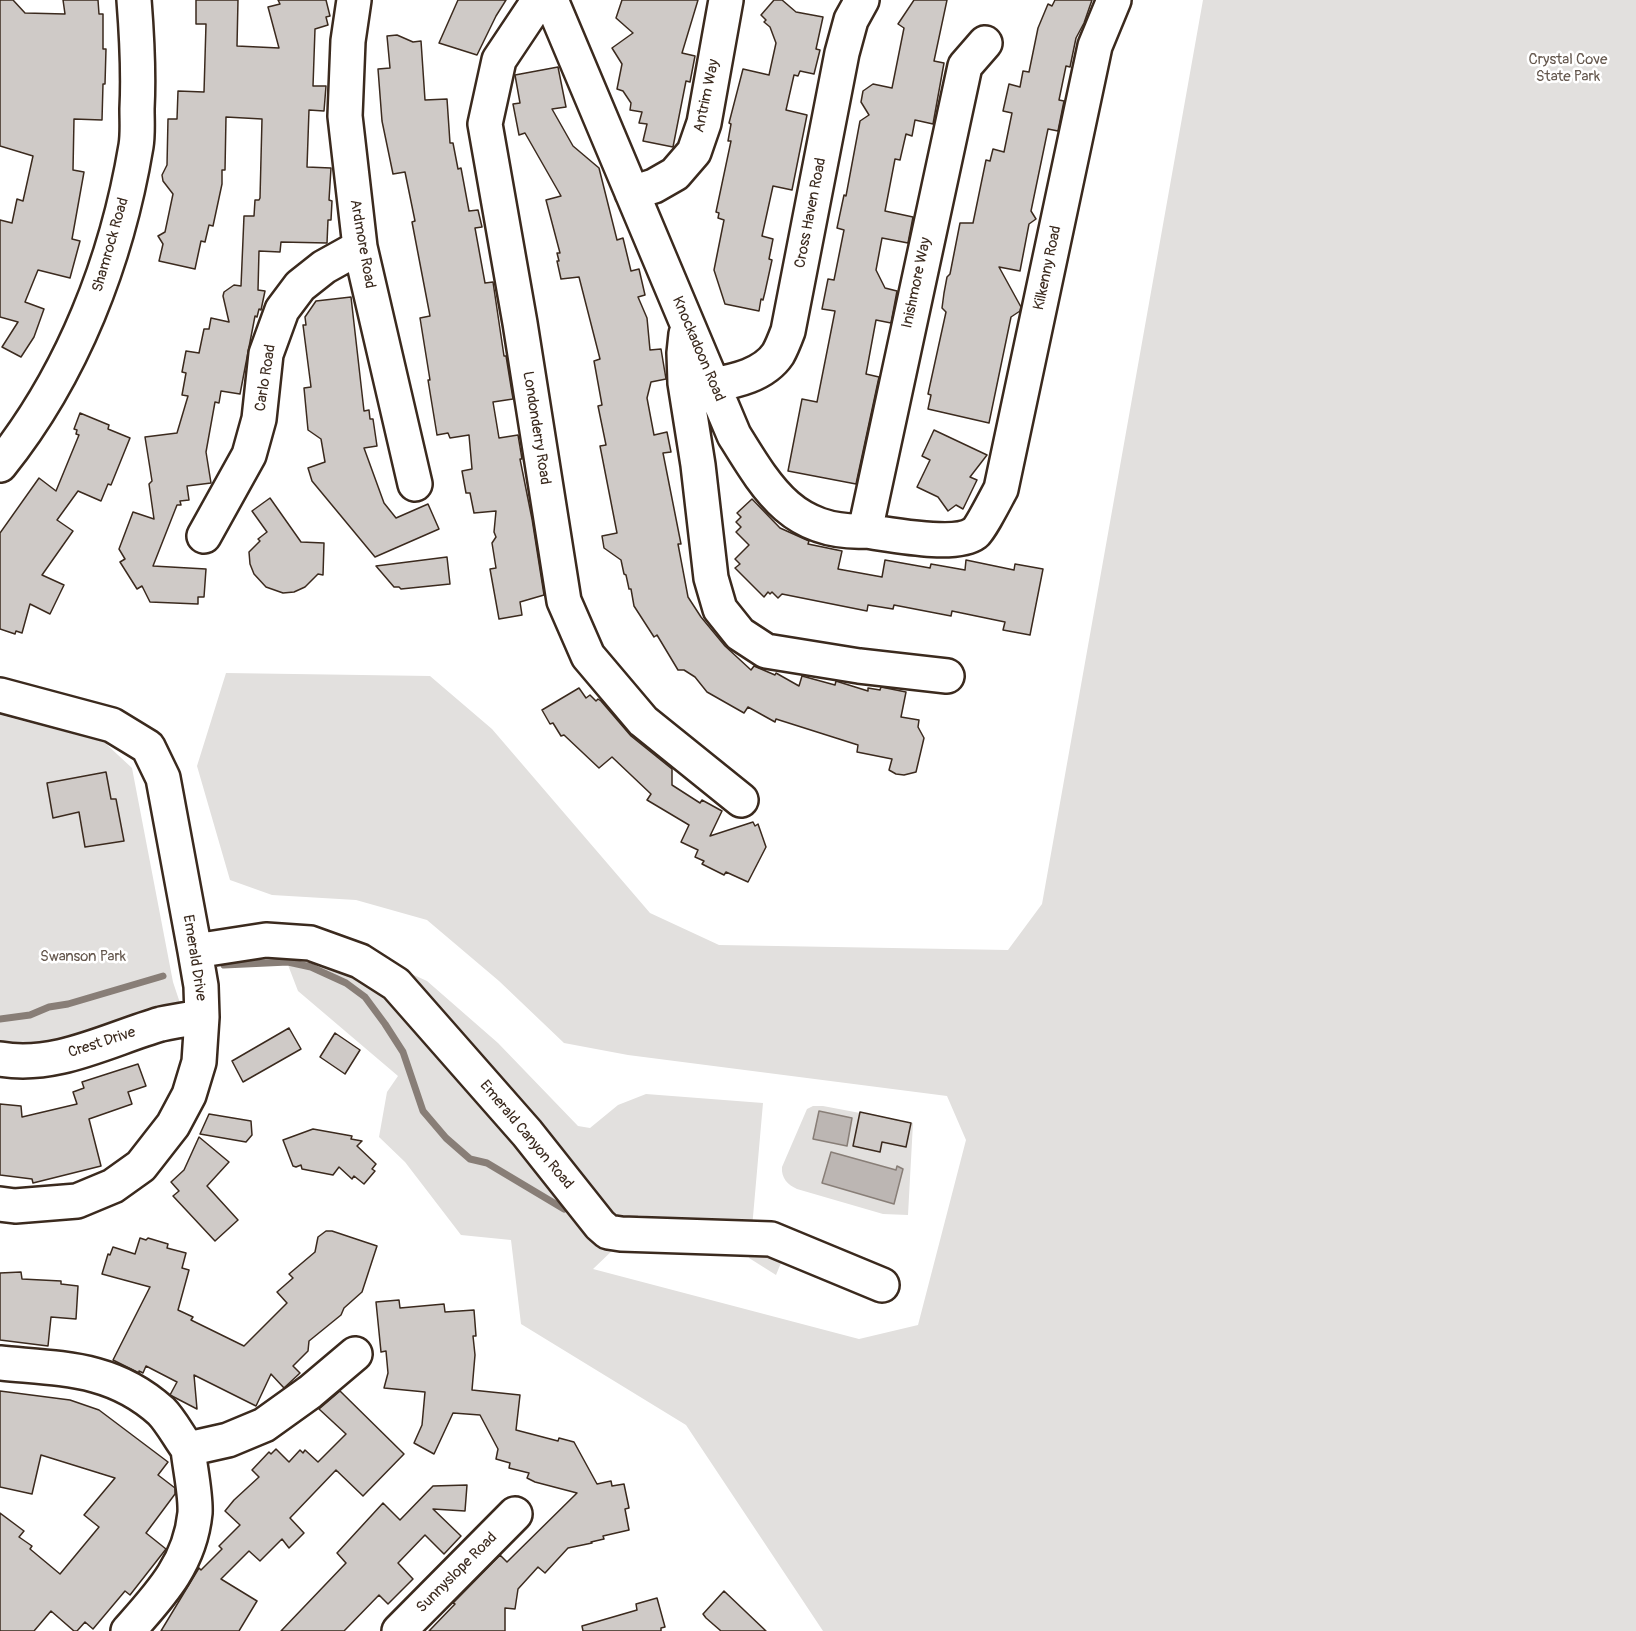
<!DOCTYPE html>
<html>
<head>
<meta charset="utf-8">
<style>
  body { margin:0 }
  canvas { display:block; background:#fff }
</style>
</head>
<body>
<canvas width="1636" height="1631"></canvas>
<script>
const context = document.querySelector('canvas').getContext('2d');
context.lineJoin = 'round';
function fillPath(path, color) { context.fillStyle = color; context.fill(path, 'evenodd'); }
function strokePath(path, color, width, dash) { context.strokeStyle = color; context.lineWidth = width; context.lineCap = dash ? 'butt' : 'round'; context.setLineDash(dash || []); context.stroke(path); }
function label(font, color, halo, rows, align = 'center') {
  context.font = font + ' Pangolin,sans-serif'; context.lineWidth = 5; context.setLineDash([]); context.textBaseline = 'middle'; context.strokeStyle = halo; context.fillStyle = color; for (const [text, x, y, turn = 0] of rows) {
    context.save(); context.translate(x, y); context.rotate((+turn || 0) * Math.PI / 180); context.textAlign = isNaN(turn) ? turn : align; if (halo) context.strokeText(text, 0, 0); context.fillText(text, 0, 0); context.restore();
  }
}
fillPath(new Path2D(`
  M 1203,0 L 1636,0 L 1636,1631 L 823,1631 L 686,1425 L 521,1324 L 511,1240 L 461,1235 L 405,1162 L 379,1137 L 387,1092 L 398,1076 L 298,991 L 288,965 L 250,964 L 261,938 L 359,950 L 427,981 L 498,1043 L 578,1126 L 590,1128 L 618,1105 L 646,1094 L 763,1103 L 752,1228 L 638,1215 L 637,1227 L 593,1269 L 859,1339 L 918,1325 L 966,1140 L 947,1096 L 628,1055 L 564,1043 L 499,981 L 427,920 L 356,900 L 272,895 L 230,880 L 197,766 L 226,673 L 430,676 L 492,729 L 650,913 L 719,945 L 1008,950 L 1042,904 Z
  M 0,715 L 104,742 L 132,768 L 173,982 L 182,1009 L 162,1021 L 0,1052 Z
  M 813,1106 L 823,1106 L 913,1123 L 908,1215 L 883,1214 L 797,1189 C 788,1185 781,1178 782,1167 L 807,1109 Z
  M 748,1247 L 783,1258 L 776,1275 L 749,1258 Z`), '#e2e0de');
const water = new Path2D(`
  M 819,1111 L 852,1118 L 847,1146 L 813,1139 Z
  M 831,1152 L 896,1170 L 897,1166 L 903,1169 L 894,1204 L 822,1183 Z`);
fillPath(water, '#bcb6b3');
strokePath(water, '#887e77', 1.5);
strokePath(new Path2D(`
  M 224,965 L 288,962 L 311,967 L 346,983 L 365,997 L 385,1024 L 403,1052 L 423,1111 L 446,1138 L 470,1159 L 487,1163 L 564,1209
  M 0,1019 L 30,1015 L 49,1007 L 68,1004 L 163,976`), '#887e77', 7);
const building = new Path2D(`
  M 0,0 L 13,0 L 25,13 L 65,14 L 63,0 L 98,0 L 99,14 L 103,14 L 103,49 L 106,49 L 105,84 L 103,84 L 102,120 L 74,119 L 73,170 L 84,172 L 72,239 L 80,241 L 70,278 L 38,270 L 25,302 L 44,309 L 34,337 L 21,357 L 2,347 L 18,322 L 0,317 L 0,220 L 12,223 L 17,199 L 23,201 L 33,156 L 0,146 Z
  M 196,0 L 238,0 L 237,46 L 279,48 L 268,7 L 280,4 L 278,0 L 326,0 L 330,16 L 326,17 L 328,25 L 315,29 L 313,86 L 326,86 L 324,111 L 309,110 L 307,167 L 331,168 L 329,200 L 332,201 L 331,220 L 328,220 L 327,243 L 281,242 L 280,252 L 259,251 L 258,290 L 265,291 L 261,310 L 259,309 L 257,317 L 255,316 L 240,394 L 221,391 L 219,403 L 215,402 L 206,452 L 211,483 L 187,486 L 189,500 L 180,501 L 181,505 L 177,505 L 153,566 L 206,569 L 204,597 L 198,597 L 198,604 L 150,602 L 142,586 L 137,589 L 120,562 L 125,559 L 119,549 L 133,512 L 154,519 L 149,484 L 152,481 L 145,437 L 177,433 L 188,396 L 182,395 L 186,373 L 182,372 L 186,351 L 199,353 L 204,329 L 209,329 L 211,318 L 229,322 L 223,296 L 224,292 L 234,285 L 241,286 L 244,216 L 254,216 L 255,200 L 259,200 L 260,198 L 262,119 L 226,117 L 225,170 L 222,170 L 222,184 L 213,226 L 209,225 L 205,242 L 201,241 L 195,269 L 159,261 L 163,244 L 158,236 L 165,232 L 173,194 L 163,181 L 162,175 L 167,165 L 168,119 L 177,119 L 178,91 L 204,92 L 206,24 L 196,24 Z
  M 458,0 L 506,0 L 496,16 L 477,55 L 439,43 Z
  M 622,0 L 698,0 L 682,53 L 695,56 L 690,82 L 686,81 L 673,147 L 643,141 L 647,124 L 639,123 L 642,112 L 630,110 L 631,103 L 623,91 L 617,89 L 622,64 L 612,48 L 633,33 L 616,18 Z
  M 774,0 L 782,0 L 796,12 L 823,17 L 816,49 L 820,50 L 814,74 L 800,71 L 798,76 L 794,75 L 786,110 L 807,115 L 792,190 L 773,186 L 762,236 L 773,239 L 769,259 L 772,260 L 765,292 L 763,300 L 761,299 L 759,311 L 725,304 L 714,270 L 724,220 L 718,218 L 719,213 L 716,212 L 731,141 L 728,141 L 731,124 L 729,123 L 743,69 L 769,75 L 776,43 L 770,27 L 764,22 L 766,20 L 761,15 Z
  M 914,0 L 947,0 L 934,61 L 944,63 L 933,124 L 915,120 L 912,136 L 906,134 L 900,160 L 895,159 L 885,211 L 913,217 L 908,243 L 882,238 L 876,270 L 885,288 L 897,291 L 891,323 L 876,320 L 866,374 L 879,377 L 856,484 L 788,471 L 802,399 L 817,402 L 835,311 L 822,309 L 828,279 L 834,280 L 844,230 L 837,228 L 844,195 L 846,196 L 860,121 L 869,115 L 861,102 L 863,91 L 873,84 L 892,88 L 904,28 L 898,24 Z
  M 1055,0 L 1092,0 L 1084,23 L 1076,38 L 1070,67 L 1066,66 L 1059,100 L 1064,101 L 1058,131 L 1048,129 L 1031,211 L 1036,219 L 1029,224 L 1020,271 L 999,267 L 1021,307 L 1020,311 L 1011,317 L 989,423 L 928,409 L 931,395 L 928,394 L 946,312 L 942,308 L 944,293 L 947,277 L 950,274 L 960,223 L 973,223 L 986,160 L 990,161 L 993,149 L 1004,152 L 1012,113 L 1003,111 L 1009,84 L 1020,87 L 1023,71 L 1029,72 L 1038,28 L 1048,4 L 1052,6 Z
  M 397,35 L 413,42 L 421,41 L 425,100 L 447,99 L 450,143 L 453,143 L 458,169 L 461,168 L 469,211 L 478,210 L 482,227 L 475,228 L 485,283 L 493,282 L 504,356 L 506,356 L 513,399 L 493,402 L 499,438 L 518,435 L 522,459 L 520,459 L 532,519 L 544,595 L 520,602 L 522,615 L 499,619 L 490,569 L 496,568 L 492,543 L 496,537 L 494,532 L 496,511 L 474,513 L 470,493 L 466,493 L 462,471 L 472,469 L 469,435 L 450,438 L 448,433 L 437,435 L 428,380 L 430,380 L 420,318 L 430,316 L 412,222 L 415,221 L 405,172 L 393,174 L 382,121 L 378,69 L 390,68 L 387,36 Z
  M 558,67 L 566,107 L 552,109 L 573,146 L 599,168 L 617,240 L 623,238 L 631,271 L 639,269 L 645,295 L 638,297 L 647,318 L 650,350 L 661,349 L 666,379 L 651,382 L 647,398 L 654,435 L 667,432 L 671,452 L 663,453 L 681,544 L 678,544 L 688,597 L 701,617 L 725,646 L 751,670 L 754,666 L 775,675 L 776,673 L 799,686 L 802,676 L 835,685 L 836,681 L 839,682 L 868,691 L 868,688 L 880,690 L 881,687 L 906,692 L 901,717 L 919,720 L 918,727 L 924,738 L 916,772 L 904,775 L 896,774 L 889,770 L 892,759 L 857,752 L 858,745 L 776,719 L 775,722 L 748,707 L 744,713 L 707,692 L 695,677 L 684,670 L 678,670 L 657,635 L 654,637 L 634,606 L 631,589 L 629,589 L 626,575 L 624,574 L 621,560 L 604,548 L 602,536 L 617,533 L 600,446 L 606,445 L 598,406 L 602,405 L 594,361 L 600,359 L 579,277 L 561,279 L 557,261 L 559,261 L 557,253 L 560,253 L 546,200 L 561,196 L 525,133 L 519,135 L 513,104 L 520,103 L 515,75 Z
  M 351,297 L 364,411 L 369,410 L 370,419 L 373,419 L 377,446 L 364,448 L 384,503 L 396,518 L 428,504 L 439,529 L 375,557 L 312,481 L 308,468 L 325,462 L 321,439 L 308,430 L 304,388 L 311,387 L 303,325 L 306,325 L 305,317 L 316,301 Z
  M 80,413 L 109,425 L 108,429 L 130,438 L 111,485 L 108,484 L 101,501 L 78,491 L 57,520 L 73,531 L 42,575 L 64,585 L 50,614 L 30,604 L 22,633 L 16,631 L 15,634 L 0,629 L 0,533 L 39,478 L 56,491 L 79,435 L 76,434 L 77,430 L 74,429 Z
  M 934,430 L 987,455 L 970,477 L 977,480 L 963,509 L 956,505 L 948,511 L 938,497 L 917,487 L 930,460 L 922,456 Z
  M 270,498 L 301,542 L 324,543 L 323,575 L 318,574 L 305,587 L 294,592 L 283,593 L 266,587 L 254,574 L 250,564 L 249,552 L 260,541 L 258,539 L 267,532 L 252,511 Z
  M 752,499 L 780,528 L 809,541 L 808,544 L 842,551 L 838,569 L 882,577 L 885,560 L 930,568 L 931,564 L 965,570 L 966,560 L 1014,570 L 1015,564 L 1043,569 L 1030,635 L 1003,630 L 1005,622 L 952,611 L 951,616 L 894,605 L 893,609 L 868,605 L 867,611 L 782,594 L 778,598 L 772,592 L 770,594 L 768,592 L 764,597 L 735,568 L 740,564 L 735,559 L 749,545 L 736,532 L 741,527 L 736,522 L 741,517 L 737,513 Z
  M 447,557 L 450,584 L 401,589 L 399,587 L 394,587 L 376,566 Z
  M 579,688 L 586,698 L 590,695 L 596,701 L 598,699 L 601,701 L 631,736 L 672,769 L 672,785 L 700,803 L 702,800 L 722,811 L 710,836 L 753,822 L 755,826 L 758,824 L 766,847 L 748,882 L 726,872 L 724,875 L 702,864 L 704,861 L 695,857 L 698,850 L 681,842 L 689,825 L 647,800 L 651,794 L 612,757 L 599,768 L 564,735 L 561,736 L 553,723 L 550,724 L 542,710 Z
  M 106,772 L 111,799 L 116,799 L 124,841 L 85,847 L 79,812 L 53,818 L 47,783 Z
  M 289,1028 L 301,1049 L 243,1082 L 232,1061 Z
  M 335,1033 L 360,1050 L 345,1074 L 320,1057 Z
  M 138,1064 L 146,1086 L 128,1092 L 132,1104 L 89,1119 L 101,1166 L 33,1183 L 32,1179 L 0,1175 L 0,1104 L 21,1106 L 22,1117 L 77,1104 L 73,1092 L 84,1088 L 82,1082 Z
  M 860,1112 L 911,1123 L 906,1147 L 882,1142 L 880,1152 L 853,1146 Z
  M 209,1114 L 251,1121 L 252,1135 L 246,1142 L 200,1134 Z
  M 313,1129 L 352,1136 L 351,1139 L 362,1141 L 357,1146 L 376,1164 L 372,1169 L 375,1171 L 364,1184 L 354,1176 L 352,1179 L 339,1167 L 333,1175 L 302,1169 L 301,1165 L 296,1167 L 293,1166 L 283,1140 Z
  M 199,1137 L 229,1162 L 207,1186 L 238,1220 L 215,1241 L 173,1196 L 179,1191 L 171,1182 L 184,1170 Z
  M 326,1231 L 332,1231 L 377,1246 L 362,1292 L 344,1308 L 341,1315 L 309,1341 L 308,1351 L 293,1366 L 300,1373 L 284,1388 L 271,1374 L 256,1406 L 194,1375 L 197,1409 L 170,1395 L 177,1382 L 146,1366 L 143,1373 L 139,1371 L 139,1373 L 113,1360 L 150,1287 L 102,1274 L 108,1254 L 110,1255 L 113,1247 L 135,1254 L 140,1238 L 146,1240 L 148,1238 L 168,1244 L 167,1248 L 186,1253 L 182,1268 L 189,1270 L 178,1310 L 193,1317 L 191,1320 L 244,1346 L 287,1303 L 277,1292 L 293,1278 L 289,1274 L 315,1252 L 318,1237 Z
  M 21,1272 L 22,1279 L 61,1281 L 61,1284 L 78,1286 L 76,1319 L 51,1317 L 48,1346 L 0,1340 L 0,1273 Z
  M 399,1300 L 400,1308 L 444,1304 L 445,1312 L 474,1310 L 476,1336 L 473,1336 L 475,1355 L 472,1390 L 520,1395 L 516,1430 L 558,1441 L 559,1438 L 574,1442 L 597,1484 L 611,1481 L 612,1486 L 624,1484 L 629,1508 L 625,1509 L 629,1530 L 603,1536 L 604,1539 L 591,1542 L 592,1543 L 568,1548 L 545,1573 L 538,1567 L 518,1589 L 515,1609 L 505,1608 L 505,1631 L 429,1631 L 455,1604 L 453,1603 L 500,1555 L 507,1562 L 577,1493 L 535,1482 L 527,1478 L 529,1473 L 509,1468 L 510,1463 L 496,1459 L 498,1449 L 480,1415 L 453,1413 L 434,1454 L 414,1443 L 422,1425 L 425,1392 L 384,1388 L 388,1373 L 386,1351 L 381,1352 L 376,1302 Z
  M 0,1391 L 70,1400 L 99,1410 L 168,1462 L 158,1475 L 175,1488 L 175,1494 L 146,1533 L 166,1549 L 130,1595 L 125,1591 L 93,1629 L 85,1622 L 77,1631 L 74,1631 L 51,1611 L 34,1631 L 0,1631 L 0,1513 L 24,1531 L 19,1537 L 32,1546 L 30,1549 L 60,1574 L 99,1527 L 84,1515 L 115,1478 L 41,1455 L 32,1494 L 0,1487 Z
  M 340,1391 L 404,1454 L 363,1496 L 336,1470 L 290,1518 L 304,1533 L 289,1548 L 282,1539 L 260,1561 L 249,1551 L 221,1579 L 257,1601 L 239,1631 L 161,1631 L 199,1568 L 201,1570 L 222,1549 L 219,1546 L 240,1525 L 225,1511 L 234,1500 L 259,1477 L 252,1470 L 269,1452 L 271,1454 L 276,1449 L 289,1462 L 300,1450 L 303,1453 L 305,1450 L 318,1462 L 346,1434 L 319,1409 Z
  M 467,1485 L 465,1511 L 433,1509 L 461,1536 L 444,1554 L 425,1535 L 398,1563 L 413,1579 L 388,1604 L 379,1595 L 344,1631 L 281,1631 L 346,1563 L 337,1553 L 383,1503 L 400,1520 L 433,1486 Z
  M 724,1591 L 766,1631 L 721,1631 L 706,1618 L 703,1614 Z
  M 657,1598 L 665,1627 L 661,1628 L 661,1631 L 583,1631 L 582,1626 L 637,1610 L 636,1604 Z`);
fillPath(building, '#cfcac7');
strokePath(building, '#3b2a1e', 1.5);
const minor = new Path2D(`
  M 354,0 L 348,41 L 345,116 L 360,247 L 415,484
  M 539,0 L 499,60 L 485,124 L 520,323 L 564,601 L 588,656 L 643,721 L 741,800
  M 551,0 L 734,435 C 768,490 793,534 865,531 C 889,534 955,548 975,533 C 981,528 996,498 1001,489 L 1095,46 L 1114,0
  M 632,193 L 654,186 L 675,174 L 694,152 L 704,123 L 726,0
  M 686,334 L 684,353 L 685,383 L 698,465 L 711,578 L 720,609 L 740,634 L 766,651 L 859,666 L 947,676
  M 713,385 C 735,381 764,375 778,354 C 782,347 785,339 788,331 L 842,53 L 851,20 L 862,0
  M 0,465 C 73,374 117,260 136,146 C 138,134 137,121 137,109 C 139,71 137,38 134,0
  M 865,531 L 965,66 L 985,43
  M 204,536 L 249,455 L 259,419 L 266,354 L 282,310 L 300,286 L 324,267 L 360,247
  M 0,695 L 112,725 L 148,747 L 163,778 L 195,951 L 201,986 L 202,1017 L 199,1062 L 189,1095 L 173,1125 L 141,1166 L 113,1186 L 77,1201 L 15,1206 L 0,1204
  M 195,951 L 266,940 L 310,943 L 360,961 L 396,984 L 527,1133 L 600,1225 L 608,1232 L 621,1234 L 771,1239 L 882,1285
  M 0,1059 C 56,1069 109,1039 161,1024 C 175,1021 189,1019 202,1017
  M 0,1363 C 61,1369 112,1367 161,1411 C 171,1421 179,1437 188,1449 L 228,1440 L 264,1425 L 310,1392 L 355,1354
  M 128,1631 C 160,1595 190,1564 195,1513 C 196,1495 190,1468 188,1449
  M 399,1631 L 515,1514`);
strokePath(minor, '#3b2a1e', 38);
strokePath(minor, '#fff', 33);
label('15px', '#65584e', '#fff', [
  ["Crystal Cove",1568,60],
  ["State Park",1568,77],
  ["Swanson Park",83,957]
]);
label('15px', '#3b2a1e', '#fff', [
  ["Antrim Way",707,96,-78],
  ["Cross Haven Road",811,213,-79],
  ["Ardmore Road",362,244,80],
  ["Shamrock Road",111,245,-74],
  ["Kilkenny Road",1048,268,-78],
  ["Inishmore Way",917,283,-78],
  ["Knockadoon Road",698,349,67],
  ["Carlo Road",266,378,-81],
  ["Londonderry Road",536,428,81],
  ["Emerald Drive",194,958,81],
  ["Crest Drive",102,1043,-18],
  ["Emerald Canyon Road",526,1135,50],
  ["Sunnyslope Road",457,1573,-45]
]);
</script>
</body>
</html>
